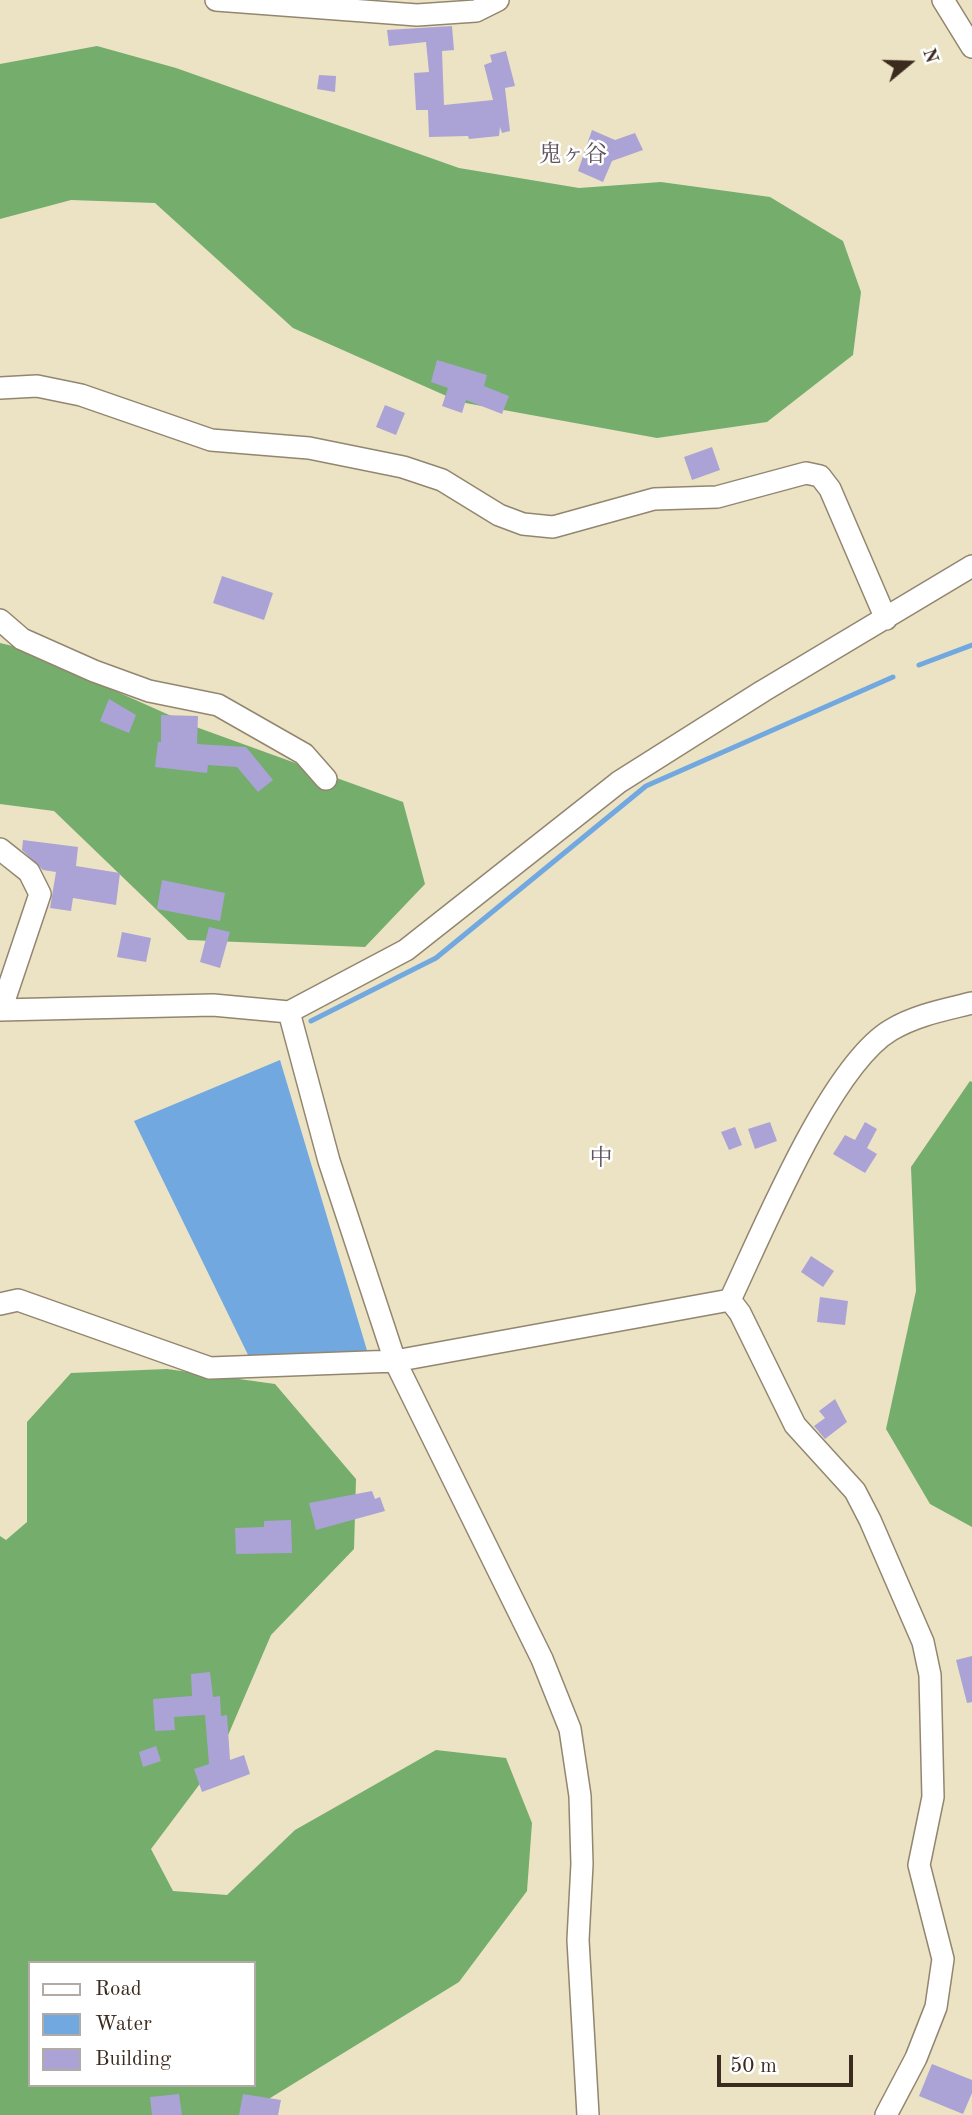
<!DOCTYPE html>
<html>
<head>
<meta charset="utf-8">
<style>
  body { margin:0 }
  #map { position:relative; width:972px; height:2115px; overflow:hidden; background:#ebe3c3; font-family:"Old Standard TT",serif }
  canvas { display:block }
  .legend { position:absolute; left:28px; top:1961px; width:228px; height:126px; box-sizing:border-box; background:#fff; border:2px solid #b1aaa5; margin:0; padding:9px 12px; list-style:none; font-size:21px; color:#3b2a1e }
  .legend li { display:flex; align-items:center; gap:14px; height:35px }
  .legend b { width:35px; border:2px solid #b1aaa5 }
  .north { position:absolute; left:874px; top:28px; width:70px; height:70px; -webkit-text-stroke:5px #fff; paint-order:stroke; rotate:71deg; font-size:19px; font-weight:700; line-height:28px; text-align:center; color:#3b2a1e }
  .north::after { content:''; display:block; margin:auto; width:24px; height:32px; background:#3b2a1e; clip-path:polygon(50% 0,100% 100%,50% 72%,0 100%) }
  .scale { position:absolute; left:717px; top:2055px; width:136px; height:32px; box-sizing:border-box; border:4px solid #3b2a1e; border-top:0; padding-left:9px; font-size:21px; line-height:24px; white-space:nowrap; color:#3b2a1e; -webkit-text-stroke:5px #fff; paint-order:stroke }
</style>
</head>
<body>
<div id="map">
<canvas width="972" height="2115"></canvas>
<ul class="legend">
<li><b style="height:9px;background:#fff"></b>Road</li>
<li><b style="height:19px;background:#72a8e0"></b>Water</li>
<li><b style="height:19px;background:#aba3d5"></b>Building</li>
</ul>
<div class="north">N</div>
<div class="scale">50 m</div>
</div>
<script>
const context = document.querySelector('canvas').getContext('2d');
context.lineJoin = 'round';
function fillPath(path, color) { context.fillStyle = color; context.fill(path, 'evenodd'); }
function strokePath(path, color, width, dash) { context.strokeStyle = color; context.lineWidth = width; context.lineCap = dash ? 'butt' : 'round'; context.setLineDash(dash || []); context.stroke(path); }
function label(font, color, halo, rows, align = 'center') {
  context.font = font + ' "Old Standard TT","Noto Serif JP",serif'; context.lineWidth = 5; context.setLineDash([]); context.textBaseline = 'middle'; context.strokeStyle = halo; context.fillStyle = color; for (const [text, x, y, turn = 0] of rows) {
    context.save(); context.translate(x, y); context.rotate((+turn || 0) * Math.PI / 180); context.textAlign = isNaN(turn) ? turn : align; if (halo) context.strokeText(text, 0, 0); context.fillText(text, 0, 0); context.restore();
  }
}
fillPath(new Path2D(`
  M 97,46 L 176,68 L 459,168 L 579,188 L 661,182 L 770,197 L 843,241 L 861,292 L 853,355 L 767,422 L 657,438 L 460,402 L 293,328 L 155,203 L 71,200 L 0,219 L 0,64 Z
  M 0,643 L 17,647 L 196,727 L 403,802 L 425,884 L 365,947 L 188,940 L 54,811 L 0,804 Z
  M 970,1081 L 972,1082 L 972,1527 L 930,1504 L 886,1429 L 916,1291 L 911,1167 Z
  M 167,1369 L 275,1384 L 356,1479 L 354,1549 L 271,1635 L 217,1761 L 151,1849 L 173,1891 L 227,1895 L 295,1830 L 436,1750 L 506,1758 L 532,1823 L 527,1891 L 459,1982 L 262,2103 L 259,2115 L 0,2115 L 0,1536 L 6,1540 L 27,1522 L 27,1422 L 71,1373 ZM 30,1963 L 254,1963 L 254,2085 L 30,2085 Z`), '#74ad6c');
fillPath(new Path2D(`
  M 280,1060 L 369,1357 L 251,1361 L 134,1121 Z`), '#72a8e0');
strokePath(new Path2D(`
  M 919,665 L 972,645
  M 311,1021 L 436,958 L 646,786 L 893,677`), '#72a8e0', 5);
fillPath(new Path2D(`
  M 452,26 L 454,50 L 442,51 L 444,105 L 493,100 L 484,65 L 492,62 L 490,55 L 506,51 L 515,86 L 505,88 L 510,131 L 502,133 L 500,127 L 499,136 L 469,139 L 468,136 L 429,137 L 428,110 L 416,110 L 414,73 L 429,72 L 426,42 L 389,46 L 387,30 Z
  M 319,75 L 336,76 L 335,92 L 317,89 Z
  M 592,130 L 615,140 L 635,133 L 643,150 L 612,161 L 603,182 L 578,171 Z
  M 437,360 L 487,375 L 484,386 L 509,396 L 502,414 L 466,400 L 462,413 L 442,406 L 448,388 L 431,382 Z
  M 385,405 L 405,413 L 396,435 L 376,427 Z
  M 712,447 L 720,470 L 692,480 L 684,457 Z
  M 222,576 L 273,593 L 264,620 L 213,603 Z
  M 109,699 L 136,715 L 129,733 L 100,721 Z
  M 161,715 L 198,716 L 197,744 L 246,747 L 273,780 L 258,792 L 237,767 L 208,765 L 207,773 L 155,767 L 158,742 L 161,742 Z
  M 23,840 L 78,847 L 76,866 L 120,873 L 116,905 L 73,898 L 71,911 L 50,908 L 56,872 L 43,870 L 22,850 Z
  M 162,880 L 225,893 L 220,921 L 157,909 Z
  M 209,927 L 230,932 L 220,968 L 200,962 Z
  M 122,932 L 151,938 L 146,962 L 117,957 Z
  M 770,1122 L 777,1141 L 755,1149 L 748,1129 Z
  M 865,1122 L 877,1129 L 867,1148 L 877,1154 L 865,1173 L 833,1154 L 845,1135 L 855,1140 Z
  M 735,1127 L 742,1145 L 729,1150 L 721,1132 Z
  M 811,1256 L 834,1271 L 823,1287 L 801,1272 Z
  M 820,1297 L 848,1301 L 845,1325 L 817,1322 Z
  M 835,1399 L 847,1422 L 825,1439 L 814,1426 L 825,1418 L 819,1411 Z
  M 372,1491 L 375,1499 L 380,1497 L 385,1511 L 316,1530 L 309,1503 Z
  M 291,1520 L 292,1553 L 236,1554 L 235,1528 L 264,1527 L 264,1521 Z
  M 972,1656 L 972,1702 L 967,1703 L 956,1660 Z
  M 210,1672 L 213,1697 L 220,1696 L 221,1716 L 227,1715 L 230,1760 L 244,1755 L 250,1774 L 202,1792 L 194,1769 L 209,1764 L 205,1715 L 174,1717 L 175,1730 L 155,1731 L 153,1699 L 192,1696 L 191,1674 Z
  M 156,1746 L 161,1761 L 143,1767 L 139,1752 Z
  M 932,2064 L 972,2080 L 972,2093 L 963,2114 L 919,2096 Z
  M 179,2094 L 182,2115 L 152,2115 L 150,2097 Z
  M 243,2094 L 281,2100 L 278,2115 L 239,2115 Z`), '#aba3d5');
const street = new Path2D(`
  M 216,0 L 417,15 L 476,11 L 498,0
  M 943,0 L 972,47
  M 0,388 L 37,386 L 81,395 L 211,440 L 309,448 L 403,467 L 442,480 L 499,515 L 523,524 L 553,527 L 654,499 L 717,497 L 806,473 L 820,476 L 830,489 L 886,619
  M 0,620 L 22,639 L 94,671 L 149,691 L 218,705 L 304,754 L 326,779
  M 0,849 L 29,872 L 40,894 L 1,1010
  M 0,1010 L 213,1005 L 289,1012 L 406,950 L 619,782 L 763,691 L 972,566
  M 289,1012 L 329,1161 L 395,1361 L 542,1659 L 570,1729 L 580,1796 L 582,1864 L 578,1940 L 588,2115
  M 730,1300 L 740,1313 L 795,1425 L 855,1491 L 870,1520 L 923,1642 L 930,1675 L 933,1797 L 919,1865 L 943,1959 L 936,2007 L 916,2058 L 886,2115
  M 730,1300 C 762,1233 830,1066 891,1030 C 916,1015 944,1010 972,1003
  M 0,1304 L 18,1300 L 210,1368 L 395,1361 L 730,1300`);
strokePath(street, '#938670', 24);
strokePath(street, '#fff', 21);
label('23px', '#62545e', '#fff', [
  ["鬼ヶ谷",573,155],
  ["中",601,1159]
]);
</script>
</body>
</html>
